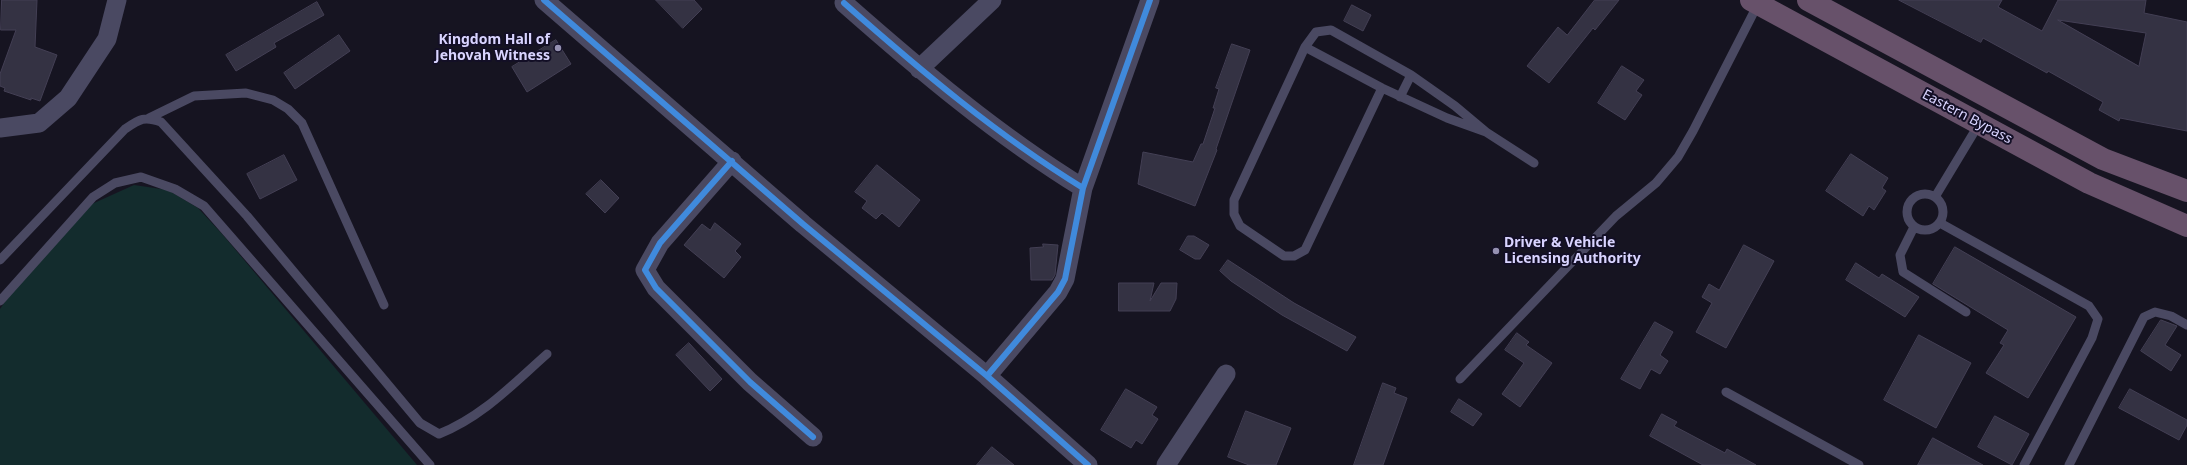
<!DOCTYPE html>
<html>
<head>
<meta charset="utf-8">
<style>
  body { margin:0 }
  canvas { display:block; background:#161421 }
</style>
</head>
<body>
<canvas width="2187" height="465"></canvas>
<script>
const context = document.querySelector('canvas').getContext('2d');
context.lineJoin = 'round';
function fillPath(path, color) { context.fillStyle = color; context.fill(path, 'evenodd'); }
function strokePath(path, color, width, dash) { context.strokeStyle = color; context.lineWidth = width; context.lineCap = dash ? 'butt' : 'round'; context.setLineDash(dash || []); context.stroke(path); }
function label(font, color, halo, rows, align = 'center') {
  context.font = font + ' "Noto Sans",sans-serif'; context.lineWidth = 4; context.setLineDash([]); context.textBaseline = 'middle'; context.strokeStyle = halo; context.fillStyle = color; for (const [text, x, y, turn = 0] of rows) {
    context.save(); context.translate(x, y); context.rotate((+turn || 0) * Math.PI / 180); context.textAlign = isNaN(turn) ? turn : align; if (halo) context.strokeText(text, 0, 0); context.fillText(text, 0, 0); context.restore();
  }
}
fillPath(new Path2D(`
  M 134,185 L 168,190 L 198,208 L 223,235 L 417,465 L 0,465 L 0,309 L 9,296 L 92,204 Z`), '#132c2d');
const building = new Path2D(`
  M 2,0 L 37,0 L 35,47 L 57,55 L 40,101 L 31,98 L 31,100 L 4,91 L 5,88 L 0,86 L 0,74 L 16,30 L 1,30 Z
  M 656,0 L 694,0 L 702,9 L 683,28 Z
  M 1595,0 L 1619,0 L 1595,30 L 1593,28 L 1549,83 L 1527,66 L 1558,27 L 1567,35 Z
  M 1899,0 L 2002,0 L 1998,7 L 2042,31 L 2058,0 L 2146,0 L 2144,13 L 2187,22 L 2187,131 L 2120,118 L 2119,121 L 2099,110 L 2103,102 L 2048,71 L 2047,73 L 1983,38 L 1981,42 ZM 2058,20 L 2146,33 L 2139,66 Z
  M 317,2 L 324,15 L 274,43 L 276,47 L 236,71 L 226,55 Z
  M 1352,5 L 1371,15 L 1363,31 L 1344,21 Z
  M 339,35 L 350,51 L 295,89 L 284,73 Z
  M 556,40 L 571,64 L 527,92 L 512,67 Z
  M 1232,44 L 1250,50 L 1216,149 L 1217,150 L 1195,206 L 1138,184 L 1143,152 L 1193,162 L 1201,144 L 1203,144 L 1215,108 L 1213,108 L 1219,89 L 1216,88 Z
  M 1622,66 L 1644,80 L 1636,91 L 1642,95 L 1625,120 L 1598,103 Z
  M 1851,154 L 1888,178 L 1882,188 L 1886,191 L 1874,210 L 1869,206 L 1863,216 L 1826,191 Z
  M 284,155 L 297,180 L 260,199 L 247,174 Z
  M 877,165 L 920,200 L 899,227 L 882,213 L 876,219 L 862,208 L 867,201 L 855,192 Z
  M 601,180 L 619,198 L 605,213 L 586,194 Z
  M 715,223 L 741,244 L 735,251 L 741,257 L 724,278 L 684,245 L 702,224 L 710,230 Z
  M 1188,236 L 1194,236 L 1209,245 L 1200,259 L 1195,259 L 1180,250 Z
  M 1043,244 L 1058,245 L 1055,275 L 1052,280 L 1031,280 L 1030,248 L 1043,247 Z
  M 1744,245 L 1774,261 L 1726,348 L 1696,332 L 1712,303 L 1702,297 L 1709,284 L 1719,290 Z
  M 1955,247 L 2076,317 L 2028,398 L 1986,373 L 2004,345 L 2000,343 L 2008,330 L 1933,284 Z
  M 1228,260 L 1294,303 L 1356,337 L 1347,351 L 1282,315 L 1231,281 L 1220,271 Z
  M 1856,263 L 1879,278 L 1882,274 L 1919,297 L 1905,317 L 1846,280 Z
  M 1119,283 L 1154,283 L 1150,301 L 1161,283 L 1177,283 L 1176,299 L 1170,311 L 1119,311 Z
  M 2161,320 L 2177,326 L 2165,345 L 2181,355 L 2171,371 L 2141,351 Z
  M 1655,322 L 1673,332 L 1660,355 L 1668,361 L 1660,374 L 1651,369 L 1640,389 L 1621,379 Z
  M 1517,333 L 1529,342 L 1526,345 L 1552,363 L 1520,407 L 1502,394 L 1524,363 L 1505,350 Z
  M 1919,335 L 1971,363 L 1936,428 L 1884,400 Z
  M 689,343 L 722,379 L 710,391 L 676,355 Z
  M 1383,383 L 1396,388 L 1394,393 L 1407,398 L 1383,465 L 1354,465 Z
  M 1126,389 L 1157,407 L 1152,415 L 1158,419 L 1142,444 L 1136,440 L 1131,448 L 1101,430 Z
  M 2130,389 L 2187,420 L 2187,425 L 2179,440 L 2119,408 Z
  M 1459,399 L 1482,414 L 1473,426 L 1451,412 Z
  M 1246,411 L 1291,428 L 1276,465 L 1249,465 L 1228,457 Z
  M 1662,414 L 1677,422 L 1674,426 L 1725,453 L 1727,449 L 1756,465 L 1703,465 L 1650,436 Z
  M 1995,416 L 2029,434 L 2012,465 L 1978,447 Z
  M 1933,438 L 1983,465 L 1918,465 Z
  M 992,447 L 1014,465 L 977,465 Z`);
fillPath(building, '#343243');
strokePath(building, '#433f54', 1);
strokePath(new Path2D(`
  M 1305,47 L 1382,88 L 1447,118 L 1486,132 L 1534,163
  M 1382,88 L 1305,250 L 1294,256 L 1284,256 L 1240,226 L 1234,214 L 1234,200 L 1305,47 L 1316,32 L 1331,30 L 1411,75 L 1455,106 L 1486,132
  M 1400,97 L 1411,75
  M 149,118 L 194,96 L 246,93 L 273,100 L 288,109 L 302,123 L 384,305
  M1907 212a18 18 0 1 1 36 0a18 18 0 1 1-36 0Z
  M 1935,197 L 1979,124
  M 1940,223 L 2089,306 L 2098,319 L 2092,338 L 2024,465
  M 1914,227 L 1900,255 L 1903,272 L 1966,312
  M 0,260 L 125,129 C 140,119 144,116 161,122 L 247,216 L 420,423 L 439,434 C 482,417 513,384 547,354
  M 0,301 L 93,197 L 115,183 L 141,177 L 175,189 L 204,206 L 430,465
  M 1460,379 L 1616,216 L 1656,183 L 1678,157 L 1693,131 L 1758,4
  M 1726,392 L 1859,465
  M 2069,465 L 2144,317 L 2155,312 L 2171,316 L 2187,325`), '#4a4962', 9);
strokePath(new Path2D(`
  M 544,0 L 803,224 L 987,376 L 1088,465
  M 844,3 C 920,70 997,135 1083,188
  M 919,69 L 992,0
  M 0,128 L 39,123 L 68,98 L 107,39 L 117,0
  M 732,161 L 660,243 L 645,270 L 656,288 L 750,382 L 813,437
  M 987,376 L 1058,292 L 1065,279 L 1083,188 L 1150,0
  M 1166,465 L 1226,374`), '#4a4962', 19);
strokePath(new Path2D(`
  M 1751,0 L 2089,183 L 2187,226
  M 1808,0 L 2103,159 L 2187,191`), '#67516a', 22);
strokePath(new Path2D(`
  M 544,0 L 803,224 L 987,376 L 1088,465
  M 844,3 C 920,70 997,135 1083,188
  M 732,161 L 660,243 L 645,270 L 656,288 L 750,382 L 813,437
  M 987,376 L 1058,292 L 1065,279 L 1083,188 L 1150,0`), '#408adc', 6);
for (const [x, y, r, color] of [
  [558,48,4,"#9591b1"],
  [1496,251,4,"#9591b1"]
]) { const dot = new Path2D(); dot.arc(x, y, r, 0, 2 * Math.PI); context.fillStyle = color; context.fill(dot); strokePath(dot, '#130f26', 1.5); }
label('bold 14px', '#d9d4ff', '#130f26', [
  ["Kingdom Hall of",550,40],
  ["Jehovah Witness",550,56],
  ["Driver & Vehicle",1504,243,"left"],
  ["Licensing Authority",1504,259,"left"]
], 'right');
label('14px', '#d9d4ff', '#130f26', [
  ["Eastern Bypass",1967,117,28]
]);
</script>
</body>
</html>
